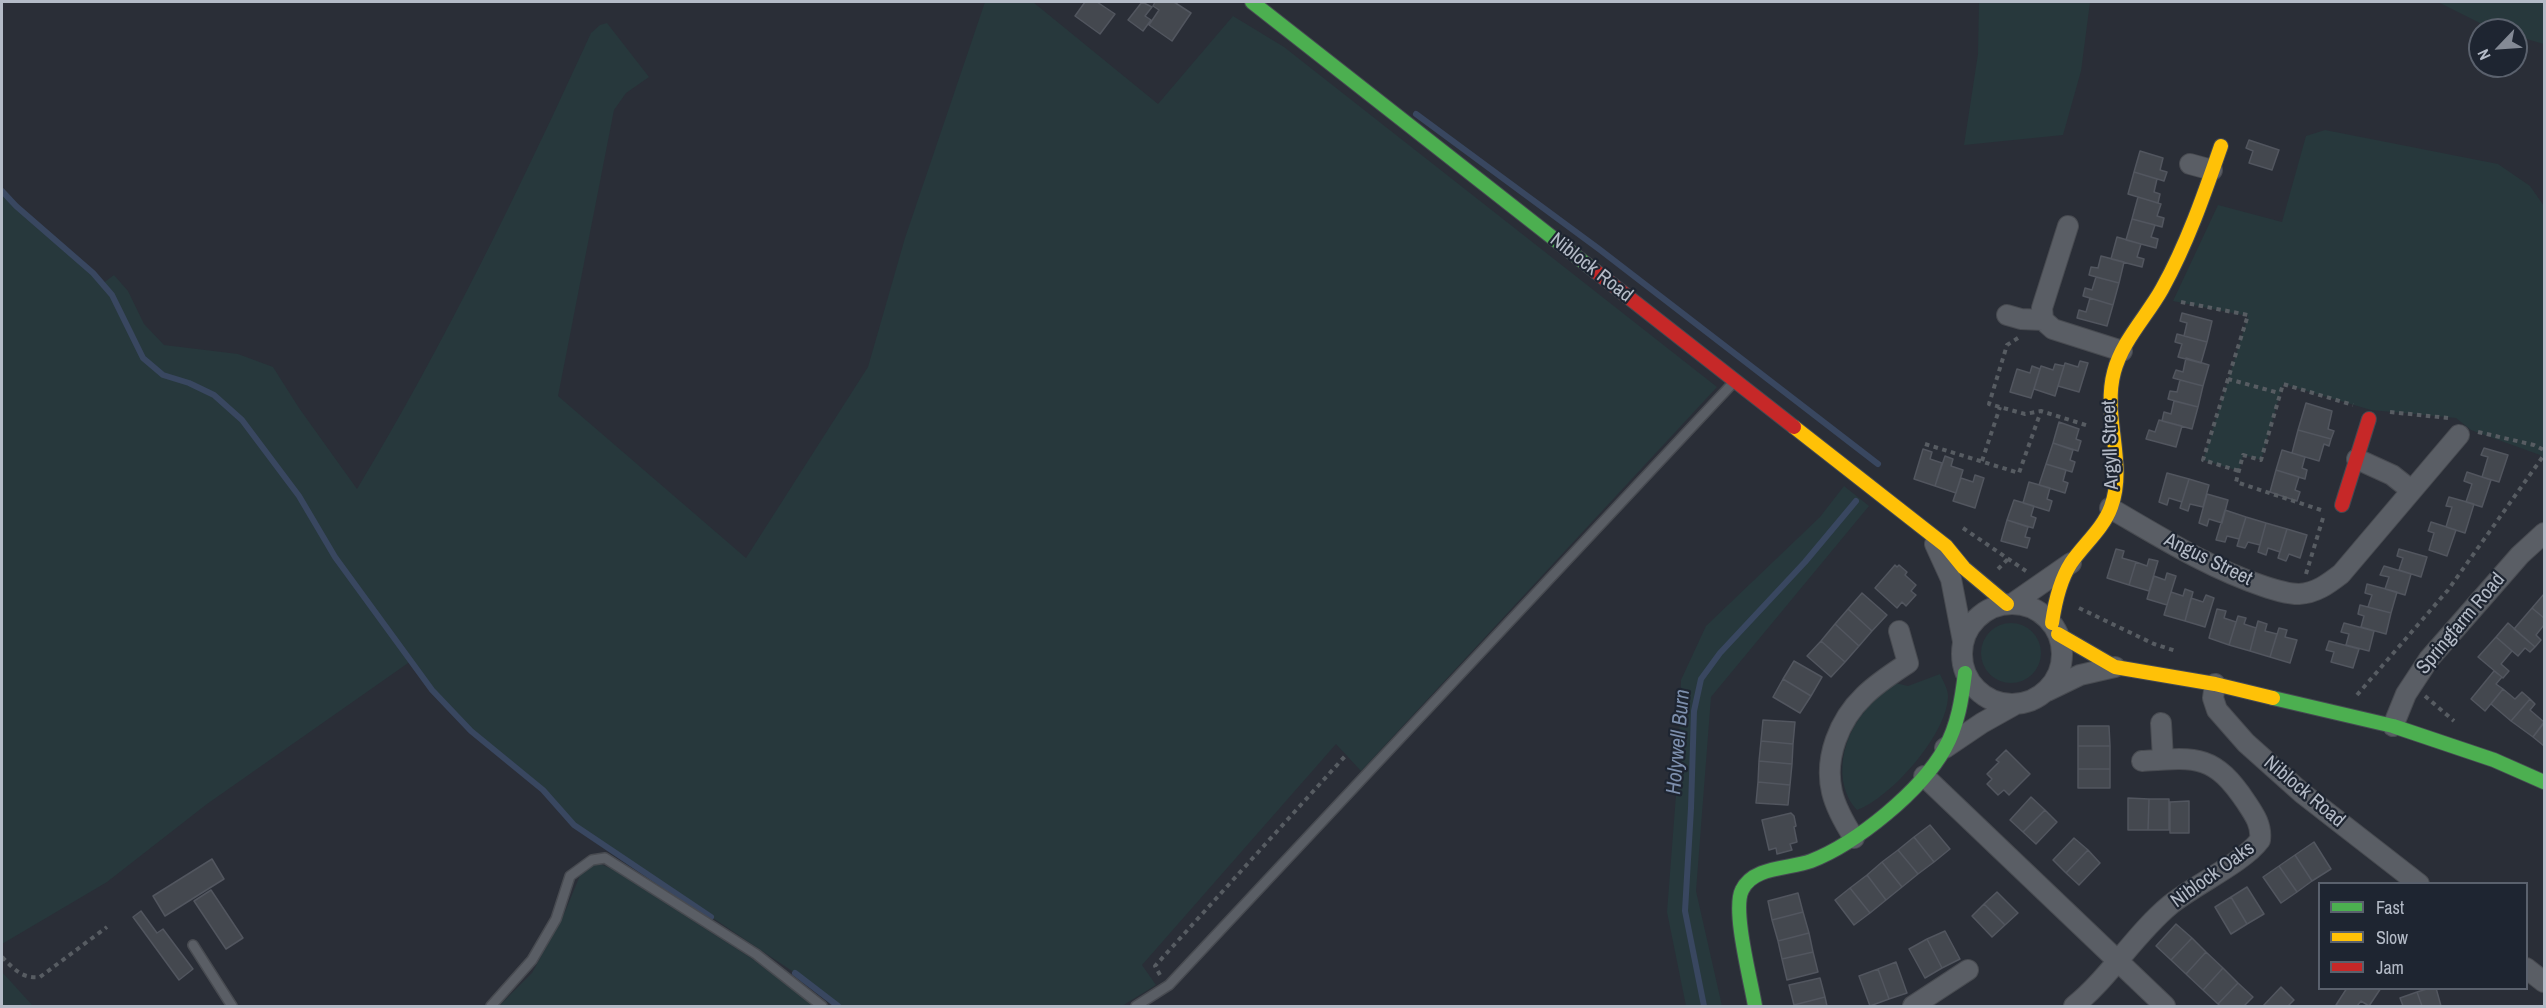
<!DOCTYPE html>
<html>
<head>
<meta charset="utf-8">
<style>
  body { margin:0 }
  #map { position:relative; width:2546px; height:1008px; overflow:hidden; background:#2a2e37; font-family:"Archivo Narrow",sans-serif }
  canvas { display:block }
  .frame { position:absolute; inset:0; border:3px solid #b4bbc7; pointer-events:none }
  .legend { position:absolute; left:2318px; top:882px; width:210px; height:108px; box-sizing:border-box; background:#1e2531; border:2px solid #5a616d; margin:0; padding:8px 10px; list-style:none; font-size:18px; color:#b4bbc7 }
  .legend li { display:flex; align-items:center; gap:12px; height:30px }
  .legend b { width:30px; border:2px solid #5a616d }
  .north { position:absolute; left:2468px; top:18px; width:60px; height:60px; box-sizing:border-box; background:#1e2531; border:2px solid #5a616d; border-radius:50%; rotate:245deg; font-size:16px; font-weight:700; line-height:24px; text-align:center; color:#b4bbc7 }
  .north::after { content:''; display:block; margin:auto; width:21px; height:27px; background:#848a95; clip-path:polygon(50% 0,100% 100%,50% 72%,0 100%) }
</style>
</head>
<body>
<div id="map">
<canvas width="2546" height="1008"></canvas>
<div class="frame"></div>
<ul class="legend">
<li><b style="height:8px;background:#4caf50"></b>Fast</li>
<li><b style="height:8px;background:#ffc107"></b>Slow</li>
<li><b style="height:8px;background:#c62828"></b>Jam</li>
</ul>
<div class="north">N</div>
</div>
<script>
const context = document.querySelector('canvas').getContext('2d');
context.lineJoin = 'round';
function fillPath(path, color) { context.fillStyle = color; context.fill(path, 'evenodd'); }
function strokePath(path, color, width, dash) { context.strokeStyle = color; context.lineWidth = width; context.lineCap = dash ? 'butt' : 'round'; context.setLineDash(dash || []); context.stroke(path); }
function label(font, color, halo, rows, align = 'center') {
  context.font = font + ' "Archivo Narrow",sans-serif'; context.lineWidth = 4.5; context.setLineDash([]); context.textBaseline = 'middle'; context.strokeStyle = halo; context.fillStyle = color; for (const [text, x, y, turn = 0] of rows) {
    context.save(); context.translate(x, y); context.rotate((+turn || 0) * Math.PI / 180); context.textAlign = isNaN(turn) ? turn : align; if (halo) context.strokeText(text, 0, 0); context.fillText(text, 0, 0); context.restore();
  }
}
fillPath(new Path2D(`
  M 985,2 L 1033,2 L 1158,104 L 1233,16 L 1284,47 L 1717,387 L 1361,771 L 1336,744 L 1142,965 L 1156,985 L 1122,1006 L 838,1006 L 795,973 L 574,825 L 543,790 L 471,731 L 432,690 L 411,661 L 207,804 L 107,882 L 2,944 L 2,191 L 102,284 L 114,275 L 128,291 L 144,324 L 164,345 L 238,354 L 273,367 L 299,408 L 357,489 C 445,343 520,188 591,33 L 600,25 L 607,23 L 649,77 L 626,93 L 614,110 L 558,396 L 746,558 L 868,367 L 905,238 Z
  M 1979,2 L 2090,2 L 2081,71 L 2063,135 L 1964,145 L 1978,54 Z
  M 2438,2 L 2544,2 L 2544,44 L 2516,36 L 2516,30 L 2494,30 Z
  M 2325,130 L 2498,164 L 2530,186 L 2544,206 L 2544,459 L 2540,455 L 2471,430 L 2456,418 L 2371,410 L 2283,384 L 2261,460 L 2243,455 L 2239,471 L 2203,460 L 2248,316 L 2173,301 L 2218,205 L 2282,222 L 2306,136 Z
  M 1844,486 L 1869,506 L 1711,697 L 1696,891 L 1722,1006 L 1686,1006 L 1667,912 L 1678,769 L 1681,680 L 1706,626 L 1820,517 Z
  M1981 653a30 30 0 1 1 60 0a30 30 0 1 1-60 0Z
  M 1940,674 C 1943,681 1948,689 1948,696 C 1948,733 1891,798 1857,810 C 1849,802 1845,791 1843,781 C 1838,739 1863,706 1895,683 L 1908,686 Z
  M 598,863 L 612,869 L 751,958 L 815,1006 L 499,1006 L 532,973 L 564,914 L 581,873 L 588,867 Z
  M 2,972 L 33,1006 L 2,1006 Z`), '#27383c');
strokePath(new Path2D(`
  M 1416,114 L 1599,249 L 1878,464
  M 2,191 L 16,206 L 93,273 L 112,295 L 143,358 L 163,375 L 189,383 L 214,395 L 242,420 L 299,496 L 335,557 L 432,690 L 471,731 L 543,790 L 574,825 L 711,917
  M 795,973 L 838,1006
  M 1704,1006 L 1685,911 L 1691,808 L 1694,711 L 1701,679 L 1720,653 L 1805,562 L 1856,501`), '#394760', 6);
const building = new Path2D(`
  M 1085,2 L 1097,2 L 1115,14 L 1100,34 L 1075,16 Z
  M 1142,2 L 1152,7 L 1145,16 L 1151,20 L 1143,31 L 1128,20 Z
  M 1155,2 L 1174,2 L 1191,13 L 1172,41 L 1149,25 L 1159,10 L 1153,6 Z
  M 2249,140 L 2279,150 L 2272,170 L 2249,163 L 2253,151 L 2246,148 Z
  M 2140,151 L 2163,158 L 2160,170 L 2167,172 L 2164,181 L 2134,172 Z
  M 2134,172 L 2157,179 L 2154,192 L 2160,194 L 2158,203 L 2128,194 Z
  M 2138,197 L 2161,204 L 2157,216 L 2164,218 L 2162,227 L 2132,219 Z
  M 2132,219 L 2155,225 L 2151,237 L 2158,239 L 2156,248 L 2126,240 Z
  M 2117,237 L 2141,244 L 2137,257 L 2144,259 L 2142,267 L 2111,259 Z
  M 2101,256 L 2124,262 L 2119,283 L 2089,275 L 2091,267 L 2098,268 Z
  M 2096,277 L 2119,283 L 2113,305 L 2083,296 L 2085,288 L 2092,290 Z
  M 2090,298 L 2113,305 L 2107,326 L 2077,318 L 2079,310 L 2086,312 Z
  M 2182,313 L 2212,321 L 2207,342 L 2184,336 L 2187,323 L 2180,321 Z
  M 2177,334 L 2207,342 L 2201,363 L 2178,357 L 2182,344 L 2175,342 Z
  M 2186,358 L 2209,365 L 2203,386 L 2173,378 L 2176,370 L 2183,372 Z
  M 2080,361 L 2088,363 L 2079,392 L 2058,386 L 2065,363 L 2078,367 Z
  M 2055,364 L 2064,366 L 2055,396 L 2034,389 L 2041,366 L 2053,370 Z
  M 2032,366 L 2040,369 L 2031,398 L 2010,392 L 2017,369 L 2030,373 Z
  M 2180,380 L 2203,386 L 2198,407 L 2168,399 L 2170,391 L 2177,392 Z
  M 2174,401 L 2198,407 L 2192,429 L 2162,421 L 2164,412 L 2171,414 Z
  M 2306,403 L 2332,411 L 2328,429 L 2334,431 L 2331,439 L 2298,430 Z
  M 2159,420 L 2182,426 L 2176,447 L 2146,439 L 2149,430 L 2155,432 Z
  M 2059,422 L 2079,429 L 2076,439 L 2081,441 L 2078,451 L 2053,443 Z
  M 2298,430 L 2331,439 L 2329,446 L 2324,444 L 2319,461 L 2292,453 Z
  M 2053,443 L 2073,450 L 2070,460 L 2075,462 L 2072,472 L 2046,464 Z
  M 2484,448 L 2508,455 L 2499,482 L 2482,477 L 2488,457 L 2481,455 Z
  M 1923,449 L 1932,452 L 1930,459 L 1942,463 L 1935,486 L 1914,479 Z
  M 2282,450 L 2305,457 L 2302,468 L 2307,470 L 2305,479 L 2276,470 Z
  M 1945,456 L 1953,459 L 1951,466 L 1963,470 L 1956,493 L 1935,486 Z
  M 2046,464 L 2066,470 L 2063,481 L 2068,483 L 2065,493 L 2039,485 Z
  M 2276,470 L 2299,477 L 2295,490 L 2300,492 L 2297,501 L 2270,492 Z
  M 2467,472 L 2491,480 L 2482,507 L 2466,502 L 2472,484 L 2464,481 Z
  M 2167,473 L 2189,479 L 2182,502 L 2169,498 L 2167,505 L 2159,502 Z
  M 1975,475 L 1984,478 L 1975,508 L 1953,501 L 1961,478 L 1973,482 Z
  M 2189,479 L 2209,485 L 2203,507 L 2190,504 L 2188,511 L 2180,508 Z
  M 2029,482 L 2050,488 L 2047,499 L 2052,501 L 2049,511 L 2023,503 Z
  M 2207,494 L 2228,500 L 2222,523 L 2209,519 L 2207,526 L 2199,523 Z
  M 2449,497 L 2474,504 L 2465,533 L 2446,527 L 2452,507 L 2446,506 Z
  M 2014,500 L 2034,506 L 2031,516 L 2036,518 L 2033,528 L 2007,520 Z
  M 2225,510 L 2246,517 L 2239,539 L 2227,536 L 2225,542 L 2216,540 Z
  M 2246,517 L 2266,523 L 2260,545 L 2248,542 L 2245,548 L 2237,546 Z
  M 2007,520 L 2028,527 L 2025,537 L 2030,538 L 2027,548 L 2001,541 Z
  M 2431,522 L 2456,530 L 2447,556 L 2429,550 L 2434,533 L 2428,531 Z
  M 2266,523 L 2287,529 L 2280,552 L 2268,548 L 2266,555 L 2258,552 Z
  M 2287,529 L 2307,535 L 2300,558 L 2289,554 L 2286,561 L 2278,558 Z
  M 2116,549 L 2124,551 L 2122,558 L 2136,562 L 2129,585 L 2107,578 Z
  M 2399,549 L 2427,557 L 2421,577 L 2399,570 L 2403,558 L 2397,556 Z
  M 2149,559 L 2158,561 L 2149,591 L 2129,585 L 2136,562 L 2147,566 Z
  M 1895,565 L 1897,567 L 1899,565 L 1907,572 L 1905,575 L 1916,585 L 1911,591 L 1916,595 L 1906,606 L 1902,602 L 1897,608 L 1875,588 Z
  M 2384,566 L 2411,574 L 2405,595 L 2385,589 L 2389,577 L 2380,575 Z
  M 2167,573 L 2176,576 L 2167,605 L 2147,599 L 2154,576 L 2165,580 Z
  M 2367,584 L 2397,592 L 2391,613 L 2368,607 L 2372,595 L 2365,593 Z
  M 2185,589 L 2193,592 L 2185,621 L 2164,615 L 2171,592 L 2183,596 Z
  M 1862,593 L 1887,615 L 1872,631 L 1848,609 Z
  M 2544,594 L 2544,618 L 2532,608 Z
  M 2206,595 L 2214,598 L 2205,627 L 2185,621 L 2191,598 L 2203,602 Z
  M 2360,605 L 2391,613 L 2386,634 L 2361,627 L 2364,616 L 2358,614 Z
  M 2532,608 L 2544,618 L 2544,625 L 2536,635 L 2541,640 L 2535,647 L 2514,629 Z
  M 1848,609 L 1872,631 L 1859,646 L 1835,624 Z
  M 2217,609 L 2226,611 L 2224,618 L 2236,622 L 2229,645 L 2209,638 Z
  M 2238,616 L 2246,618 L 2244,624 L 2256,628 L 2250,651 L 2229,645 Z
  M 2258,621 L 2267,624 L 2265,631 L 2277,634 L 2270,657 L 2250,651 Z
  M 2344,623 L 2374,631 L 2369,651 L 2346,645 L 2349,634 L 2341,632 Z
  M 2508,623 L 2535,647 L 2530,652 L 2525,648 L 2518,656 L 2496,637 Z
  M 1835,624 L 1859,646 L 1845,662 L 1821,641 Z
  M 2279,628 L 2287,630 L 2285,637 L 2297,640 L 2290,663 L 2270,657 Z
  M 2496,637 L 2512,651 L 2501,664 L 2509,671 L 2503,678 L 2478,657 Z
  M 1821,641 L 1845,662 L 1831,677 L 1807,656 Z
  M 2329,641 L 2359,649 L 2353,668 L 2331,662 L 2334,652 L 2326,650 Z
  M 1794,661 L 1822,677 L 1811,696 L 1783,679 Z
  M 2494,671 L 2502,677 L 2496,684 L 2503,689 L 2485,711 L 2471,699 Z
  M 1783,679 L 1811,696 L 1800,713 L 1773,697 Z
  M 2503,689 L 2515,699 L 2522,692 L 2530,699 L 2511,721 L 2491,704 Z
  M 2530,699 L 2535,704 L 2530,710 L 2544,722 L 2533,737 L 2511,721 Z
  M 1763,720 L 1795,722 L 1793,744 L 1761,741 Z
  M 2544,723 L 2544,746 L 2533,737 Z
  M 2078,726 L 2109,726 L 2110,746 L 2078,746 Z
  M 1761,741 L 1793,744 L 1792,764 L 1759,761 Z
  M 2078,746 L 2110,746 L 2110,769 L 2078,769 Z
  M 2006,750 L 2030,774 L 2009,795 L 2004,790 L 1998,795 L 1987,784 L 1992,779 L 1987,774 L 1999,762 L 1996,760 Z
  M 1759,761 L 1792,764 L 1790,785 L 1758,782 Z
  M 2078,769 L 2110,769 L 2110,788 L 2078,788 Z
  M 1758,782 L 1790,785 L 1788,805 L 1756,803 Z
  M 2031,797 L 2045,810 L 2023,832 L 2010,820 Z
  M 2128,798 L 2149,799 L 2148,830 L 2128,830 Z
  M 2149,799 L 2169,799 L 2169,830 L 2148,830 Z
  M 2189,801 L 2189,833 L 2170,833 L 2170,802 Z
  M 2045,810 L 2057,822 L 2036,844 L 2023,832 Z
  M 1791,813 L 1794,816 L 1796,826 L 1794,827 L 1797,842 L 1790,844 L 1792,850 L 1777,854 L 1776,848 L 1769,850 L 1762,820 Z
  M 1930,825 L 1950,849 L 1934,862 L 1914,837 Z
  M 1914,837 L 1934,862 L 1918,874 L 1898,850 Z
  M 2074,838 L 2088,850 L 2066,873 L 2053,860 Z
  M 2314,842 L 2331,869 L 2312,881 L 2295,855 Z
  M 1898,850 L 1918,874 L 1902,887 L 1882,862 Z
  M 2088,850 L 2100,863 L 2079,885 L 2066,873 Z
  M 2295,855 L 2312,881 L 2297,892 L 2279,866 Z
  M 212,859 L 224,879 L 165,916 L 153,896 Z
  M 1882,862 L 1902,887 L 1886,900 L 1867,875 Z
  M 2279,866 L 2297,892 L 2281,903 L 2263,877 Z
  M 1867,875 L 1886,900 L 1870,913 L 1850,888 Z
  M 2247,887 L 2264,914 L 2247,924 L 2231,897 Z
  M 1850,888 L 1870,913 L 1854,925 L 1835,900 Z
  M 211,890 L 243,938 L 226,949 L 194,901 Z
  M 1997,892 L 2018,913 L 2005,925 L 1984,904 Z
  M 1798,893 L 1803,912 L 1772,920 L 1768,901 Z
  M 2231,897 L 2247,924 L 2231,934 L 2215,907 Z
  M 1984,904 L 2005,925 L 1992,937 L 1972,916 Z
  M 141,911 L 157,933 L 163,929 L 193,969 L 179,980 L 133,917 Z
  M 1803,912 L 1809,933 L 1778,941 L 1772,920 Z
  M 2176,924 L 2192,938 L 2171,960 L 2156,946 Z
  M 1945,931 L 1960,959 L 1942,968 L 1927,939 Z
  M 1809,933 L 1813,952 L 1782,959 L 1778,941 Z
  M 2192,938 L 2206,952 L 2186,974 L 2171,960 Z
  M 1927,939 L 1942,968 L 1925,978 L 1909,949 Z
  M 1813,952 L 1818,972 L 1787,980 L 1782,959 Z
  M 2206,952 L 2223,968 L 2203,990 L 2186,974 Z
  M 1896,962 L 1907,993 L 1889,999 L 1878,969 Z
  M 2223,968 L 2238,983 L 2218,1004 L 2203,990 Z
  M 1878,969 L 1889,999 L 1870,1006 L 1859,976 Z
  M 1820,978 L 1825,997 L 1794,1005 L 1789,985 Z
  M 2238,983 L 2253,997 L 2244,1006 L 2220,1006 L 2218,1004 Z
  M 2281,987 L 2294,1000 L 2288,1006 L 2263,1006 Z
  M 2347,988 L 2381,988 L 2369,1006 L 2361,1001 L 2357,1006 L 2339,1006 L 2336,1005 Z
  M 2430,988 L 2436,988 L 2441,1006 L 2422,1006 L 2417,992 Z
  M 2417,992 L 2422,1006 L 2403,1006 L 2400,998 Z
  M 1825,997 L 1827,1006 L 1794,1006 L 1794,1005 Z`);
fillPath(building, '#44484f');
strokePath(building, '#52565f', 1.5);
const lane = new Path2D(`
  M 193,945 L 232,1006
  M 491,1006 L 532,960 L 556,919 L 570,876 L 592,860 L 605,858 L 756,954 L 822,1006
  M 1136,1006 L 1169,985 L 1733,383`);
const street = new Path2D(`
  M 2190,164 L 2212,170
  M 2068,226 L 2042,308 L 2043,320 L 2053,329 L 2122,351
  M 2007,315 L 2021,319 L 2043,320
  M 2357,459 L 2392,475 L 2411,490
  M 2110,508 C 2160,537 2209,568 2263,586 C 2275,590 2287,594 2299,594 C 2316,593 2328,584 2341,574 L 2459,435
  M 1935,544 L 1951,579 L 1963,641
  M 2012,604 L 2071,563
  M1962 654a50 50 0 1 1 100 0a50 50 0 1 1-100 0Z
  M 2215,684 L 2213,698 L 2217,710 L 2246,743 L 2302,793 L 2419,884
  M 2047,691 L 2080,675 L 2115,667
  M 2161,723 L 2163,759
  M 2393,726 L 2406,694 L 2429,659 L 2520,555 L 2544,533
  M 1945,748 L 1982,723 L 2016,704
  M 1924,776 L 2165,1006
  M 1854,838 C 1845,824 1836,809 1832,792 C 1824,758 1839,720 1864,696 C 1877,683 1893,673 1908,663 L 1899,631
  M 2526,968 L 2544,982
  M 1913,1006 L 1968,970
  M 2074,1006 C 2110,977 2134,935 2170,905 C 2194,885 2243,863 2260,840 C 2262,825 2254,814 2246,802 C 2214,754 2196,757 2142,761`);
const fast = new Path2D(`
  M 1252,2 L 1595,271
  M 2273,698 L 2393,726 L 2494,760 L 2544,782
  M 1755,1006 C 1751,981 1732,910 1742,890 C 1753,866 1790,869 1811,861 C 1857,843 1921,791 1945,748 C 1958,725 1962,698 1965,673`);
const slow = new Path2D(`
  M 1794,427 L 1946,546 L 1964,568 L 2007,604
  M 2052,623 C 2055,602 2060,580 2071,563 C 2084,544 2103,529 2111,507 C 2127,464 2102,416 2114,372 C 2122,341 2147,316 2162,289 C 2187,244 2204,195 2221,146
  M 2058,634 L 2115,667 L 2215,684 L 2273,698`);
const jam = new Path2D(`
  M 1595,271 L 1794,427
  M 2342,505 L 2369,419`);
strokePath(lane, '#484b51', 12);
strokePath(street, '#484b51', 22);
strokePath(fast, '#454951', 16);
strokePath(slow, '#454951', 16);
strokePath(jam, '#454951', 16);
strokePath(new Path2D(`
  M 2181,302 L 2248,315 L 2228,379 L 2279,393
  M 2018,338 L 2007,345 L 1989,404 L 2025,414 L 2041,411 L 2089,426
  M 2228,379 L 2203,460 L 2239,471
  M 2390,412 L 2448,418
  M 2478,432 L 2534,445 L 2544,450
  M 1925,444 L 2019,473 L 2041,411
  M 1982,461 L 2000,407
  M 2321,510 L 2236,482 L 2243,455 L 2261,460 L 2283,384 L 2353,405
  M 1963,528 L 2026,571
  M 1998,569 L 2008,559
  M 2306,574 L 2323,518
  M 2079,608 L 2154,644 L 2176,651
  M 2357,695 L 2448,590 L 2544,455
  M 2425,696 L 2454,721
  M 2,957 C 14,969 22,979 40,977 L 107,927
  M 1160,975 L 1155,966 L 1347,754`), '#575c62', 4, [4.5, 4.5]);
strokePath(lane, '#5a5e65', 9);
strokePath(street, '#5a5e65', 20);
strokePath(fast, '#4caf50', 14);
strokePath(slow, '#ffc107', 14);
strokePath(jam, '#c62828', 14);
label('20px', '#b4bbc7', '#1e2531', [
  ["Niblock Road",1591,268,38],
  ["Argyll Street",2111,445,-92],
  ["Angus Street",2208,560,26],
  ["Springfarm Road",2461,624,-50],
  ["Niblock Road",2304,792,40],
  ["Niblock Oaks",2213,875,-36]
]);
label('italic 21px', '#7d8fad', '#1e2531', [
  ["Holywell Burn",1679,742,-85]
]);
</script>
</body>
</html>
